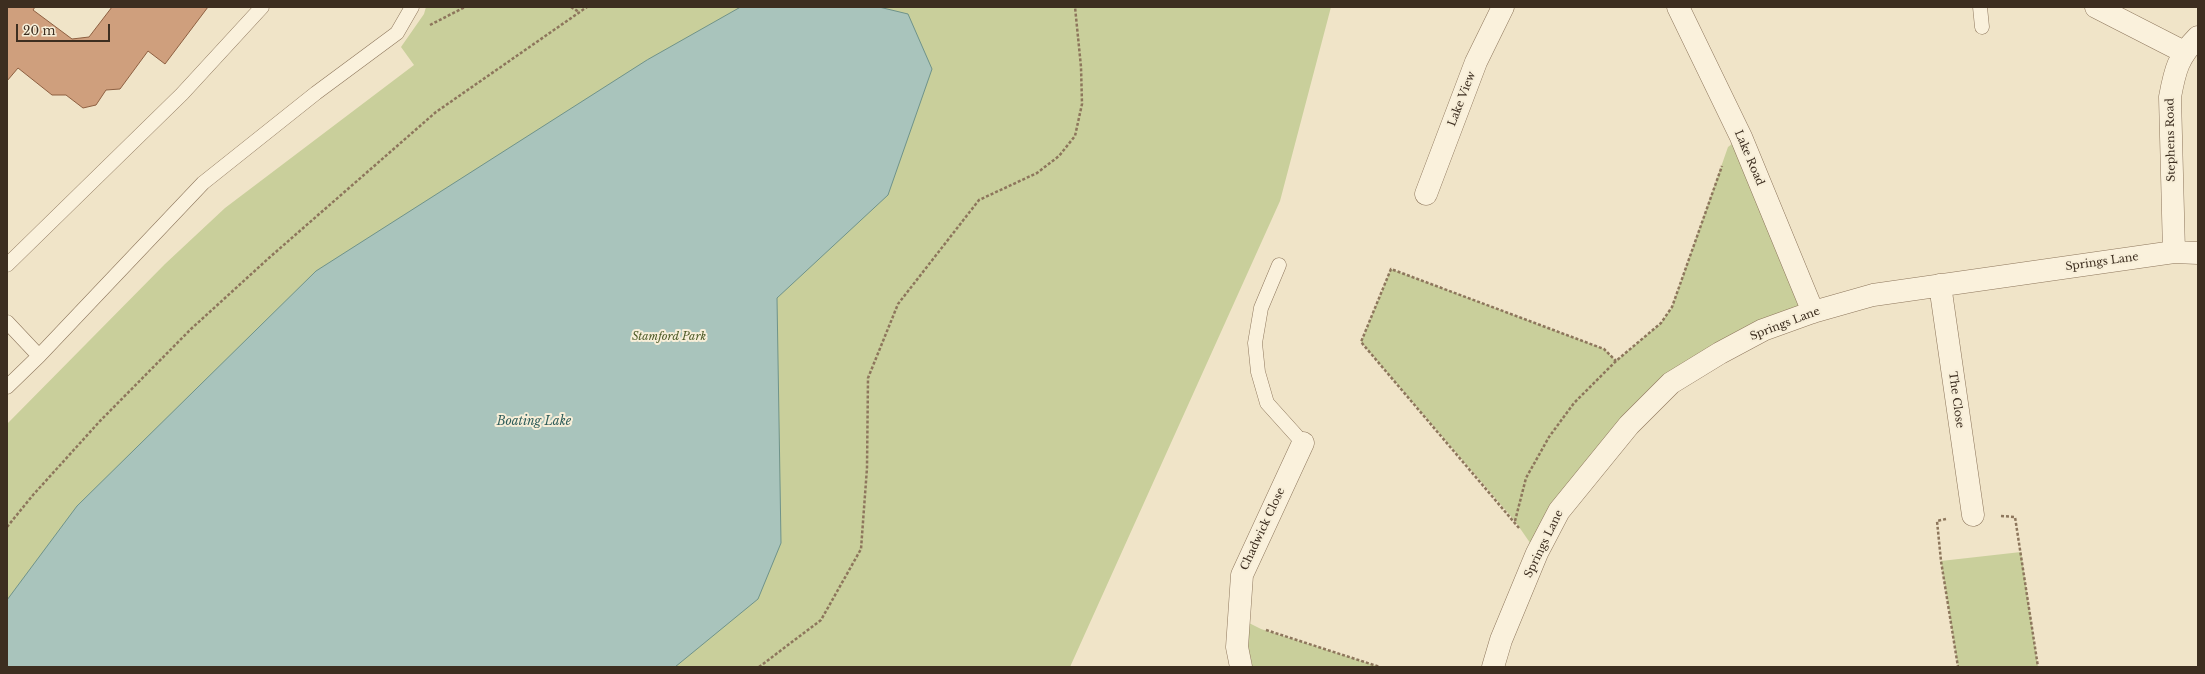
<!DOCTYPE html>
<html>
<head>
<meta charset="utf-8">
<style>
  body { margin:0 }
  #map { position:relative; width:2205px; height:674px; overflow:hidden; background:#f0e4c8; font-family:"Libre Baskerville",serif }
  canvas { display:block }
  .frame { position:absolute; inset:0; border:8px solid #3d2e20; pointer-events:none }
  .scale { position:absolute; left:16px; top:24px; width:94px; height:18px; box-sizing:border-box; border:2px solid #3d2e20; border-top:0; padding-left:5px; font-size:12px; line-height:14px; white-space:nowrap; color:#3d2e20; -webkit-text-stroke:3px #f7eed8; paint-order:stroke }
</style>
</head>
<body>
<div id="map">
<canvas width="2205" height="674"></canvas>
<div class="frame"></div>
<div class="scale">20 m</div>
</div>
<script>
const context = document.querySelector('canvas').getContext('2d');
context.lineJoin = 'round';
function fillPath(path, color) { context.fillStyle = color; context.fill(path, 'evenodd'); }
function strokePath(path, color, width, dash) { context.strokeStyle = color; context.lineWidth = width; context.lineCap = dash ? 'butt' : 'round'; context.setLineDash(dash || []); context.stroke(path); }
function label(font, color, halo, rows, align = 'center') {
  context.font = font + ' "Libre Baskerville",serif'; context.lineWidth = 4; context.setLineDash([]); context.textBaseline = 'middle'; context.strokeStyle = halo; context.fillStyle = color; for (const [text, x, y, turn = 0] of rows) {
    context.save(); context.translate(x, y); context.rotate((+turn || 0) * Math.PI / 180); context.textAlign = isNaN(turn) ? turn : align; if (halo) context.strokeText(text, 0, 0); context.fillText(text, 0, 0); context.restore();
  }
}
fillPath(new Path2D(`
  M 426,7 L 1331,7 L 1280,201 L 1070,667 L 7,667 L 7,424 L 165,264 L 225,208 L 414,65 L 401,47 L 424,14 Z
  M 1741,137 L 1813,312 L 1671,383 L 1537,553 L 1515,521 L 1361,342 L 1391,269 L 1604,349 L 1616,361 L 1661,323 L 1672,307 L 1728,147 Z
  M 2021,552 L 2038,667 L 1958,667 L 1941,561 Z
  M 1239,618 L 1261,629 L 1380,667 L 1241,667 Z`), '#c9cf9b');
const water = new Path2D(`
  M 741,7 L 879,7 L 908,14 L 932,69 L 888,195 L 777,298 L 781,543 L 758,599 L 675,667 L 7,667 L 7,600 L 77,506 L 316,271 L 647,60 Z`);
fillPath(water, '#a9c4bc');
strokePath(water, '#6f938a', 1);
const building = new Path2D(`
  M 7,7 L 35,7 L 33,10 L 72,39 L 89,37 L 112,7 L 208,7 L 165,64 L 148,51 L 120,89 L 106,90 L 96,105 L 83,108 L 66,95 L 52,95 L 18,68 L 7,81 Z`);
fillPath(building, '#cf9f7d');
strokePath(building, '#8d5f41', 1);
const service = new Path2D(`
  M 1980,7 L 1982,27
  M 7,265 L 182,94 L 262,7
  M 1279,265 L 1261,308 L 1255,343 L 1258,372 L 1267,403 L 1303,443
  M 7,322 L 39,356
  M 7,387 L 39,356 L 203,183 L 316,93 L 397,33 L 412,7`);
const minor = new Path2D(`
  M 1678,7 L 1741,137 L 1813,312
  M 2096,7 L 2184,52
  M 1426,194 L 1476,62 L 1503,7
  M 2174,252 L 2170,97 C 2175,70 2178,57 2198,37
  M 1940,285 L 1973,515
  M 1241,667 L 1237,647 L 1242,575 L 1303,443
  M 1493,667 L 1501,640 L 1537,553 L 1559,511 L 1629,425 L 1671,383 L 1720,353 L 1763,330 L 1813,312 L 1873,295 L 2174,252 L 2198,253`);
strokePath(service, '#8d765c', 15);
strokePath(minor, '#8d765c', 23);
strokePath(new Path2D(`
  M 571,7 L 579,12
  M 430,25 L 465,7
  M 2001,516 L 2015,517 L 2038,667
  M 1946,519 L 1937,521 L 1941,561 L 1958,667
  M 1515,521 L 1526,478 L 1549,437 L 1574,403 L 1616,361 L 1661,323 L 1672,307 L 1722,166
  M 7,527 L 33,495 L 100,421 L 191,329 L 270,257 L 436,112 L 587,7
  M 1519,528 L 1361,342 L 1391,269 L 1604,349 L 1616,361
  M 1266,630 L 1380,667
  M 759,667 L 821,620 L 861,549 L 867,468 L 868,378 L 898,304 L 979,200 L 1037,173 L 1059,156 L 1075,136 L 1082,104 L 1081,67 L 1075,7`), '#8d765c', 2.5, [3, 2]);
strokePath(service, '#faf1dc', 14);
strokePath(minor, '#faf1dc', 22);
label('11px', '#3d2e20', '#f7eed8', [
  ["Lake View",1462,99,-69],
  ["Stephens Road",2171,140,-91],
  ["Lake Road",1749,158,67],
  ["Springs Lane",2102,262,-8],
  ["Springs Lane",1785,324,-21],
  ["The Close",1956,400,82],
  ["Chadwick Close",1263,529,-65],
  ["Springs Lane",1544,544,-64]
]);
label('italic 11px', '#4d5a26', '#f7eed8', [
  ["Stamford Park",669,337]
]);
label('italic 12px', '#2f5d5a', '#f7eed8', [
  ["Boating Lake",534,422]
]);
</script>
</body>
</html>
